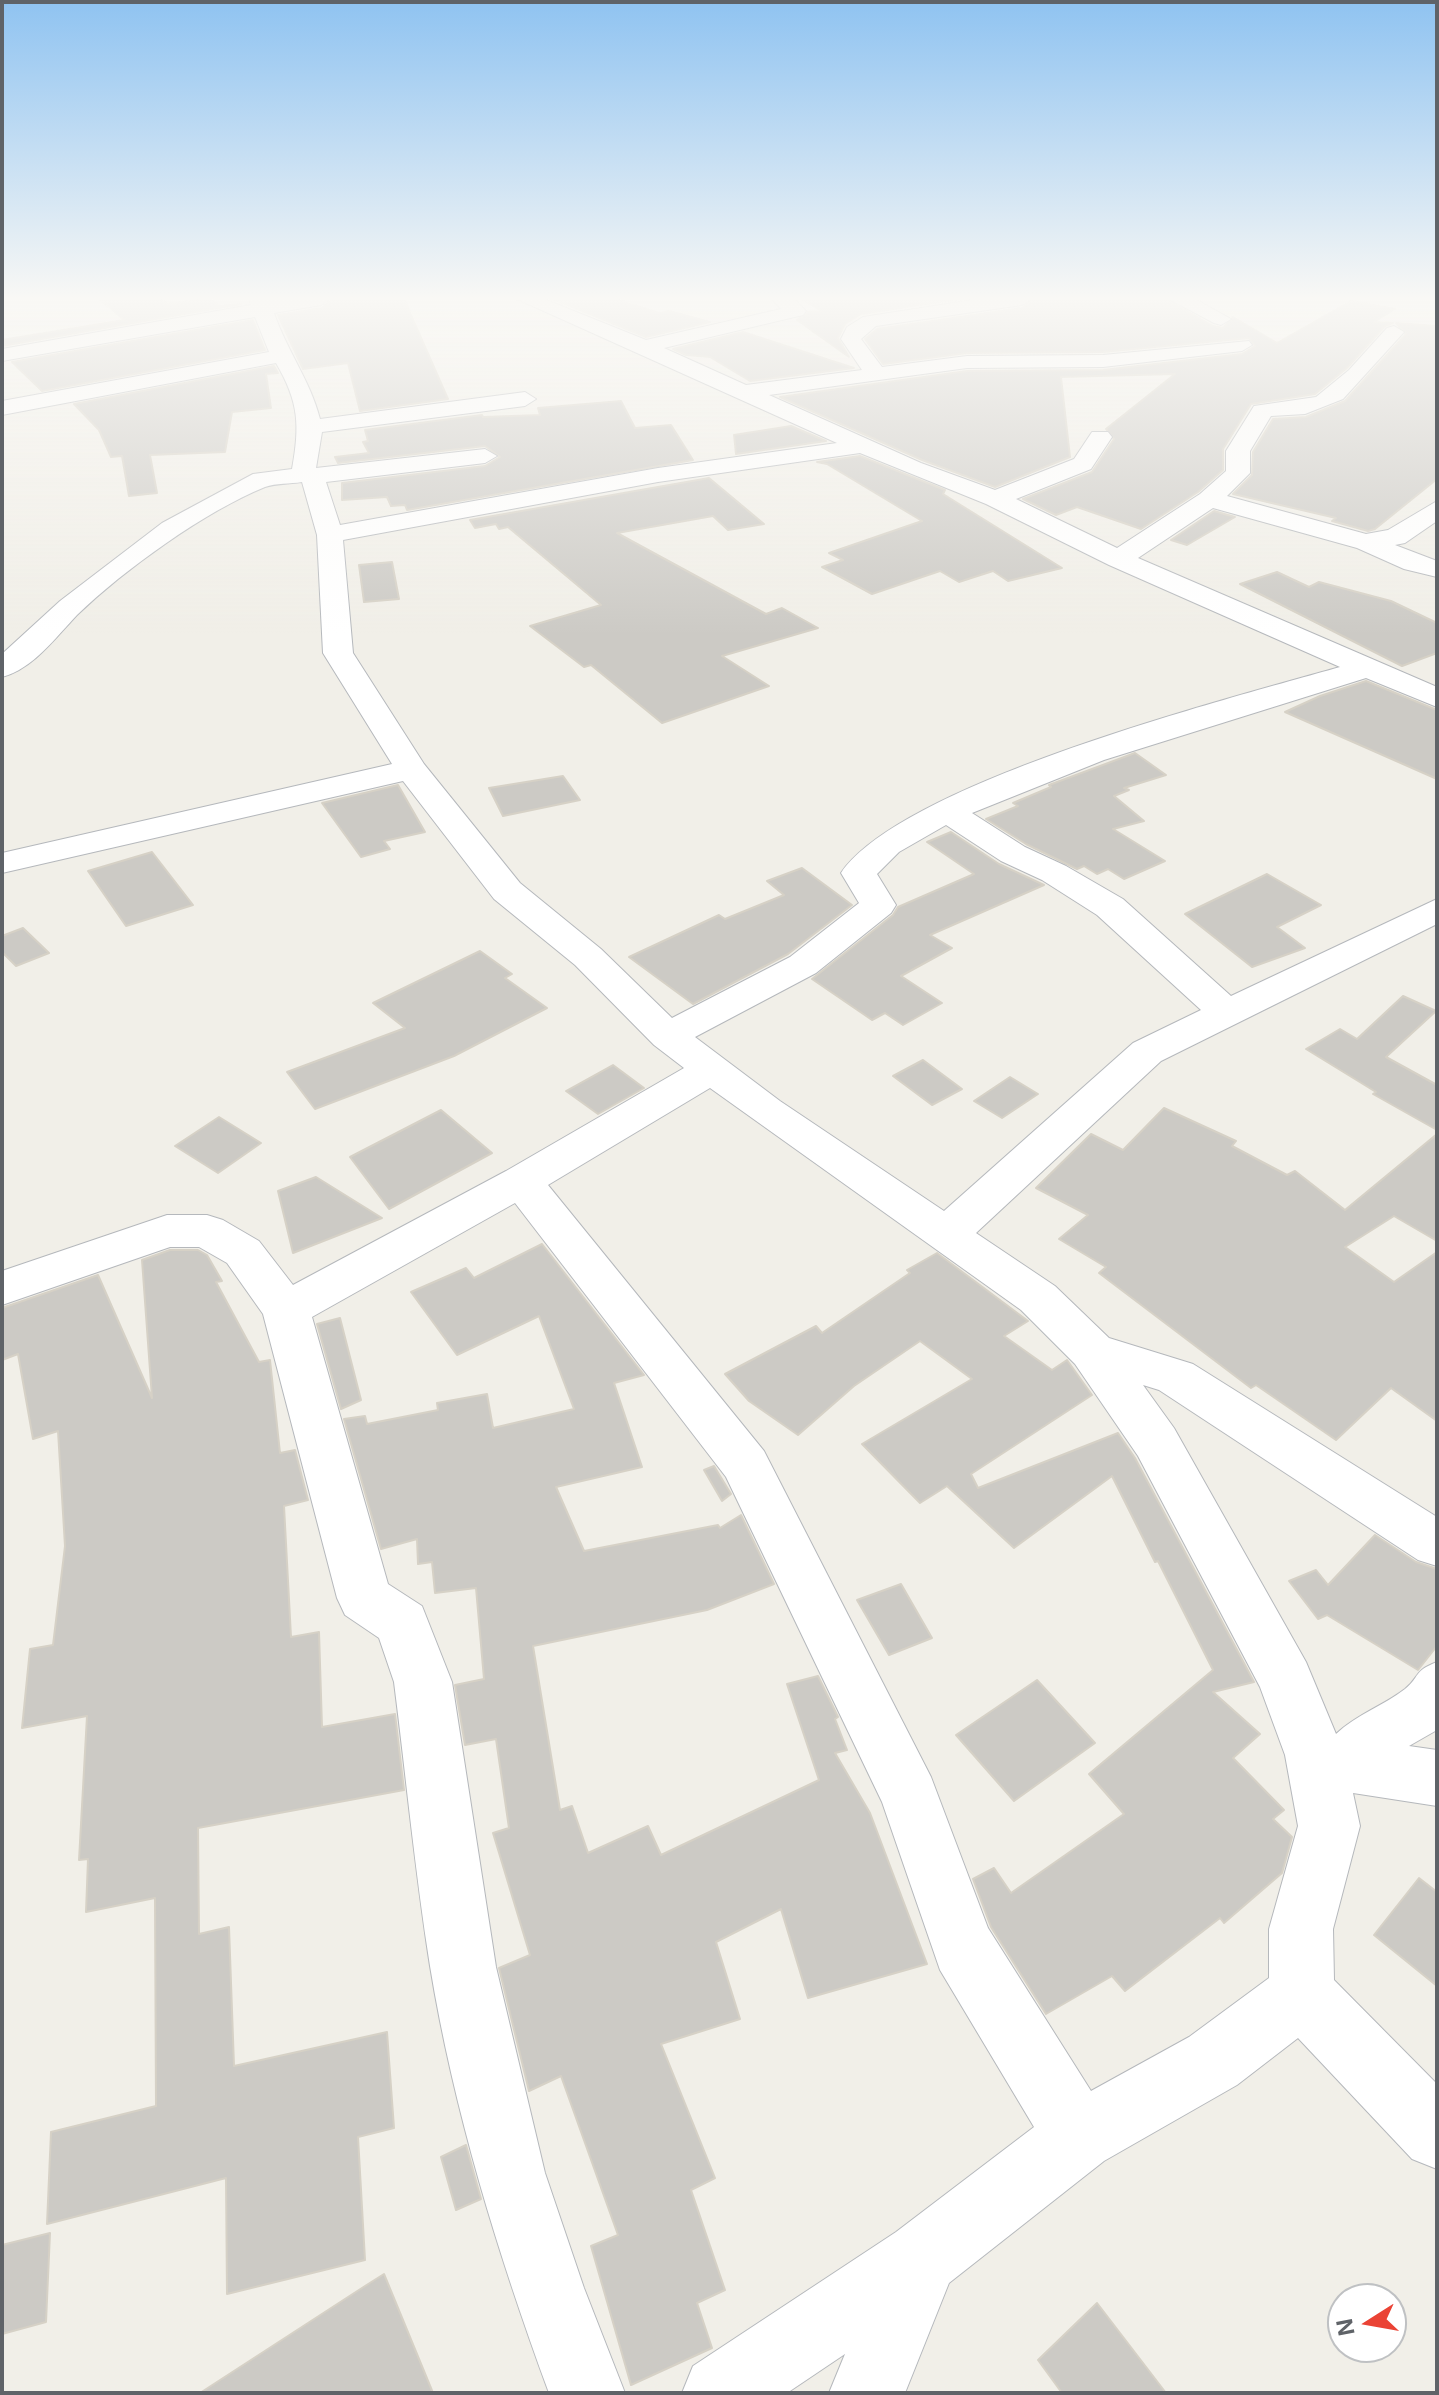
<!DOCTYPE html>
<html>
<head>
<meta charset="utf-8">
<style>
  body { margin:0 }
  #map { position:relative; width:1439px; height:2395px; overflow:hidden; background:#f1efe8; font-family:Inter,sans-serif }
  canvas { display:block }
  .frame { position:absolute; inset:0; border:4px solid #5f6368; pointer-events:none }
  .north { position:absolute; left:1327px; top:2283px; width:80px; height:80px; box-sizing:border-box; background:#fff; border:2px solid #bfc1c3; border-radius:50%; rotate:259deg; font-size:22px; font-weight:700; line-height:32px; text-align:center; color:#5f6368 }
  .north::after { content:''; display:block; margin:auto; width:28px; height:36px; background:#ea4335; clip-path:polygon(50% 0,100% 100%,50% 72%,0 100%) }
</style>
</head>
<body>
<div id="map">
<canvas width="1439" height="2395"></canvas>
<div class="frame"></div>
<div class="north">N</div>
</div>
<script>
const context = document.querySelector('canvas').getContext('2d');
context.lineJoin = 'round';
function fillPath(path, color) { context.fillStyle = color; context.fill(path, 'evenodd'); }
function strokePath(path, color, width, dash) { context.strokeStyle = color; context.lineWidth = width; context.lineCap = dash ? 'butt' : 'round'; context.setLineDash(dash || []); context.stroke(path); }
const building = new Path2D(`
  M 100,299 L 158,299 L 168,304 L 210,299 L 219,306 L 241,304 L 2,346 L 2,340 L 124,320 Z
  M 333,299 L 404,299 L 448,399 L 360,411 L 348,363 L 303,369 L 278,315 L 322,308 Z
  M 553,299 L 615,299 L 659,313 L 669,311 L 710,322 L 646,337 Z
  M 801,299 L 957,299 L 861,314 L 845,324 L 838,338 L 849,357 L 797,320 L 808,312 L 822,311 Z
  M 1034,299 L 1166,299 L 1213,326 L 1223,328 L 1233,317 L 1277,343 L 1351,301 L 1395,309 L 1374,322 L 1393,323 L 1385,326 L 1347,368 L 1315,394 L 1251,404 L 1223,449 L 1223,470 L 1198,492 L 1141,529 L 1077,507 L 1056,515 L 1023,499 L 1092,472 L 1114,439 L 1106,429 L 1175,374 L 1061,377 L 1070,457 L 995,487 L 922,460 L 780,397 L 967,371 L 1103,370 L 1242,354 L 1255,346 L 1249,338 L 1103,352 L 967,353 L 883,364 L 865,339 L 877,329 L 1022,308 Z
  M 253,320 L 265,350 L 42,391 L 12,362 Z
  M 1396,323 L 1437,326 L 1437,479 L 1375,529 L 1368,531 L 1332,521 L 1336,518 L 1233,494 L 1252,475 L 1253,452 L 1273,419 L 1306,417 L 1345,401 L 1406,334 Z
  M 743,332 L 854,368 L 750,381 L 710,357 L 686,355 L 673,349 Z
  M 274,366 L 278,373 L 266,374 L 271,408 L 232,412 L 225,452 L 150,455 L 157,493 L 129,496 L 122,456 L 111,457 L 99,430 L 74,404 Z
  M 621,401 L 635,428 L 671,425 L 693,460 L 407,510 L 405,505 L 391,506 L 387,497 L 342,500 L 342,483 L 485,466 L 500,457 L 485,446 L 338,463 L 335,457 L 369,453 L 363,442 L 368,441 L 365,430 L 482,415 L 483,417 L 540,415 L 538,408 Z
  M 791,426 L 826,441 L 736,454 L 734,435 Z
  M 860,456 L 945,490 L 943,494 L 1062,568 L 1008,581 L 993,571 L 959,582 L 940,571 L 872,594 L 822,567 L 843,560 L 829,553 L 922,521 L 827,464 L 817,462 Z
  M 709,478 L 764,524 L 728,530 L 713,516 L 617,533 L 766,614 L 782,608 L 818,628 L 722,656 L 769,686 L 662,723 L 591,665 L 584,667 L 530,626 L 601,605 L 508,527 L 499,529 L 496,524 L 475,528 L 470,520 Z
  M 1214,511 L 1235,517 L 1187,545 L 1171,540 Z
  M 392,562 L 399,599 L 364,602 L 359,565 Z
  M 1277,572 L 1309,587 L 1319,582 L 1391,601 L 1437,623 L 1437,653 L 1402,666 L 1240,584 Z
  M 1366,681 L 1437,710 L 1437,779 L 1285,712 L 1320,696 Z
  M 1135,753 L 1166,775 L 1124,788 L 1129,790 L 1114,796 L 1144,821 L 1113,829 L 1165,861 L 1124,879 L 1108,869 L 1097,874 L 1084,866 L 1077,869 L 1026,844 L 986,819 L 1018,806 L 1013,803 L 1051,787 L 1049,785 Z
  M 563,776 L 580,800 L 503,816 L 489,788 Z
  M 398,785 L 425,832 L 384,841 L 390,849 L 361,857 L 322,803 Z
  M 951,832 L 999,864 L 1044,885 L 930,935 L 952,948 L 901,976 L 942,1003 L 903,1025 L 885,1013 L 872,1020 L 812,979 L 893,915 L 898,907 L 974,874 L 927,842 Z
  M 152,852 L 193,905 L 126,926 L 88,871 Z
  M 802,868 L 852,905 L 788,954 L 693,1004 L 629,957 L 719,915 L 725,919 L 784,895 L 767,881 Z
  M 1267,874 L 1321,905 L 1277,927 L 1305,948 L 1252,967 L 1185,914 Z
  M 23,928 L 49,953 L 16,966 L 2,952 L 2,936 Z
  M 480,951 L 512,974 L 505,978 L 547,1008 L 454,1056 L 315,1109 L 287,1072 L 405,1028 L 373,1003 Z
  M 1403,996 L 1436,1011 L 1386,1057 L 1437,1085 L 1437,1130 L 1373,1094 L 1376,1092 L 1306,1049 L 1340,1029 L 1357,1039 Z
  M 923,1060 L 962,1089 L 932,1105 L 893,1076 Z
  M 613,1065 L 644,1088 L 598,1114 L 566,1091 Z
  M 1010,1077 L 1038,1094 L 1002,1118 L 974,1101 Z
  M 1164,1108 L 1236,1141 L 1232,1146 L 1287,1175 L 1295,1171 L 1345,1210 L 1437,1134 L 1437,1241 L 1394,1216 L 1345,1247 L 1394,1282 L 1437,1252 L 1437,1421 L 1391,1388 L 1336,1440 L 1256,1385 L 1251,1388 L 1099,1273 L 1106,1267 L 1059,1239 L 1088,1215 L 1036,1188 L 1091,1134 L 1123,1150 Z
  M 441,1110 L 492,1153 L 389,1209 L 350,1157 Z
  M 219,1117 L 261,1143 L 218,1173 L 175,1146 Z
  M 316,1177 L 382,1218 L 293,1253 L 278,1191 Z
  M 542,1244 L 644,1375 L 614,1383 L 642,1467 L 556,1487 L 584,1551 L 718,1525 L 720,1528 L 741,1515 L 774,1584 L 707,1610 L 533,1646 L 560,1810 L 572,1806 L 588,1853 L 648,1826 L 661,1855 L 819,1780 L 787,1684 L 818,1676 L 838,1717 L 835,1719 L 847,1750 L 835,1753 L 870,1813 L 927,1964 L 808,1998 L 781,1909 L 716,1942 L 740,2019 L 661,2044 L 715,2178 L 691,2190 L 725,2290 L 697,2303 L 712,2348 L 631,2385 L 591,2246 L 618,2235 L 561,2076 L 529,2091 L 499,1968 L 530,1955 L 493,1833 L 509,1828 L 496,1739 L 465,1745 L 455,1685 L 484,1679 L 476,1588 L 435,1593 L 432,1562 L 418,1564 L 417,1539 L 381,1549 L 344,1419 L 365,1416 L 367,1424 L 438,1410 L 437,1403 L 487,1394 L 493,1428 L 574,1409 L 539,1316 L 457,1355 L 411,1292 L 466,1268 L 474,1278 Z
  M 170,1250 L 198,1250 L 207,1255 L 222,1281 L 216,1282 L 259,1362 L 270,1360 L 280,1453 L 295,1450 L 308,1500 L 284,1506 L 291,1637 L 319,1632 L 322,1727 L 395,1714 L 404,1790 L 198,1828 L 199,1934 L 229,1927 L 234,2066 L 387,2032 L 394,2128 L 358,2137 L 365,2260 L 227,2294 L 226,2178 L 47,2224 L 51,2132 L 156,2106 L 155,1898 L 86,1912 L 88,1859 L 79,1860 L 87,1716 L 22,1728 L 30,1649 L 53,1645 L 65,1546 L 58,1431 L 33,1439 L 18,1354 L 2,1360 L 2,1308 L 98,1275 L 152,1398 L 142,1260 Z
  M 937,1253 L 1028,1321 L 1004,1336 L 1052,1370 L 1067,1360 L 1092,1395 L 971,1474 L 978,1488 L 1118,1433 L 1135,1458 L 1254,1682 L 1213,1692 L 1260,1734 L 1233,1758 L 1284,1810 L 1273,1819 L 1292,1837 L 1282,1873 L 1224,1923 L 1220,1918 L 1125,1991 L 1112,1976 L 1046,2014 L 991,1927 L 973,1879 L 994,1868 L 1011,1893 L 1124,1814 L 1089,1774 L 1213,1670 L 1158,1561 L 1155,1562 L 1112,1476 L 1014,1548 L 947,1486 L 920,1503 L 862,1444 L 972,1379 L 920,1341 L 854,1386 L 798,1435 L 749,1401 L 725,1374 L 816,1326 L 822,1333 L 910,1273 L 907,1270 Z
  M 340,1318 L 361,1400 L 341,1409 L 317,1324 Z
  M 714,1466 L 731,1494 L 722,1501 L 704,1470 Z
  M 1375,1535 L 1416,1562 L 1437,1569 L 1437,1646 L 1418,1670 L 1327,1615 L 1318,1619 L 1289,1581 L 1316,1570 L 1328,1585 Z
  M 901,1584 L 932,1638 L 889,1655 L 857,1600 Z
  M 1037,1680 L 1095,1743 L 1014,1801 L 956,1735 Z
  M 1419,1878 L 1437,1892 L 1437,1986 L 1374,1935 Z
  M 466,2145 L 481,2199 L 456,2210 L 441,2157 Z
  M 50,2233 L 46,2322 L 2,2334 L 2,2245 Z
  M 384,2274 L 433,2393 L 200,2393 L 365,2286 Z
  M 1097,2303 L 1166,2393 L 1062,2393 L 1038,2360 Z`);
fillPath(building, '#cccac5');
strokePath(building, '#d6d1c6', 2);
const minor = new Path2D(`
  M 249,299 L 330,299 L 321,305 L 274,313 C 287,351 310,380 320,419 L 525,392 L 536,399 L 525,406 L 322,432 L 316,468 L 485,449 L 497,456 L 485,463 L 326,482 L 340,525 L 658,468 L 837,443 L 517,299 L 544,299 L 646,340 L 781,309 L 772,299 L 794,299 L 806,311 L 803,315 L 664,348 L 746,385 L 862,370 L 841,339 L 847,327 L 863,317 L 979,299 L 1031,299 L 1022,305 L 876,326 L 861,339 L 882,367 L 967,356 L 1103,355 L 1249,341 L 1252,345 L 1242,351 L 1103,367 L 967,368 L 769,395 L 921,463 L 995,490 L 1074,459 L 1092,432 L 1108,432 L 1112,437 L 1091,469 L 1016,499 L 1117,548 L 1200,494 L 1226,471 L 1226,451 L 1254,406 L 1316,397 L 1349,370 L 1387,328 L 1394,326 L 1404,332 L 1343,399 L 1305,414 L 1271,416 L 1250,451 L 1250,473 L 1227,496 L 1366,534 L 1388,530 L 1437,501 L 1437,521 L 1405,543 L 1395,545 L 1437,561 L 1437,577 L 1404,569 L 1357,548 L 1213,508 L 1138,558 L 1437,687 L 1437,707 L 1366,678 L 1104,760 L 972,813 L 1025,847 L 1066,866 L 1123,899 L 1231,996 L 1437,899 L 1437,924 L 1161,1061 L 976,1233 L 1055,1286 L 1109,1338 L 1193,1364 L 1437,1517 L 1437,1566 L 1418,1560 L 1159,1390 L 1143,1385 L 1174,1428 L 1306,1662 L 1336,1734 C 1357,1714 1383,1706 1405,1689 C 1421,1676 1412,1672 1437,1662 L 1437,1730 L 1409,1746 L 1437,1750 L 1437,1806 L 1353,1793 L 1360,1826 L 1333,1929 L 1334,1980 L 1437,2084 L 1437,2169 L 1412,2159 L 1298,2038 L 1237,2085 L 1104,2161 L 949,2283 L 905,2393 L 829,2393 L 845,2354 L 787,2393 L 682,2393 L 693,2366 L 896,2232 L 1034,2127 L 940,1970 L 882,1802 L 726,1477 L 515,1203 L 312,1317 L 388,1584 L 422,1606 L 452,1682 L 496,1967 L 545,2173 L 584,2288 L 625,2393 L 549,2393 C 498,2254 454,2112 430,1966 C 415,1872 406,1776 394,1682 L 379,1638 L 345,1615 L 337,1598 L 263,1314 L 227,1263 L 199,1247 L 170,1247 L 2,1305 L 2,1271 L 167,1215 L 207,1215 L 223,1220 L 259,1241 L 293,1285 L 506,1171 L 684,1068 L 654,1045 L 575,965 L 494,899 L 403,781 L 2,873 L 2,853 L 392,764 L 323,653 L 317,535 L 302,482 C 290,484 276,483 265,487 C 204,512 125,569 77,615 C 56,637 33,669 2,677 L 2,654 L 60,601 L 162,523 L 253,474 L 292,469 C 300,426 299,402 276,363 L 2,415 L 2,401 L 269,352 L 255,317 L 2,361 L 2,349 L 251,305 ZM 860,453 L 986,504 L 1109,565 L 1340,667 C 1228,699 904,782 841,873 L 859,903 L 790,957 L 672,1018 L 601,949 L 520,883 L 424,764 L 353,653 L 343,540 L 658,482 ZM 946,825 L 1001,861 L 1042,880 L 1097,915 L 1201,1010 L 1133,1043 L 944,1211 L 780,1101 L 695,1037 L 816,973 L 891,913 L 896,905 L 877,874 L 899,852 ZM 710,1088 L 1021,1310 L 1075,1364 L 1138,1456 L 1260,1687 L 1285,1755 L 1298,1826 L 1269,1929 L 1269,1978 L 1189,2037 L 1091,2091 L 988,1928 L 931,1777 L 764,1451 L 548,1185 Z
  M 1169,299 L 1195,299 L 1231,319 L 1221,325 L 1214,323 Z`);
strokePath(minor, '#b5b8bc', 2);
fillPath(minor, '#fff');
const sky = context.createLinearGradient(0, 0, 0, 635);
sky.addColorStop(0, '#8fc3f1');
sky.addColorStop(0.47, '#f9f8f5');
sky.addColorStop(1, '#f9f8f500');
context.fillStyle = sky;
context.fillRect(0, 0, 1439, 635);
</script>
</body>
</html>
